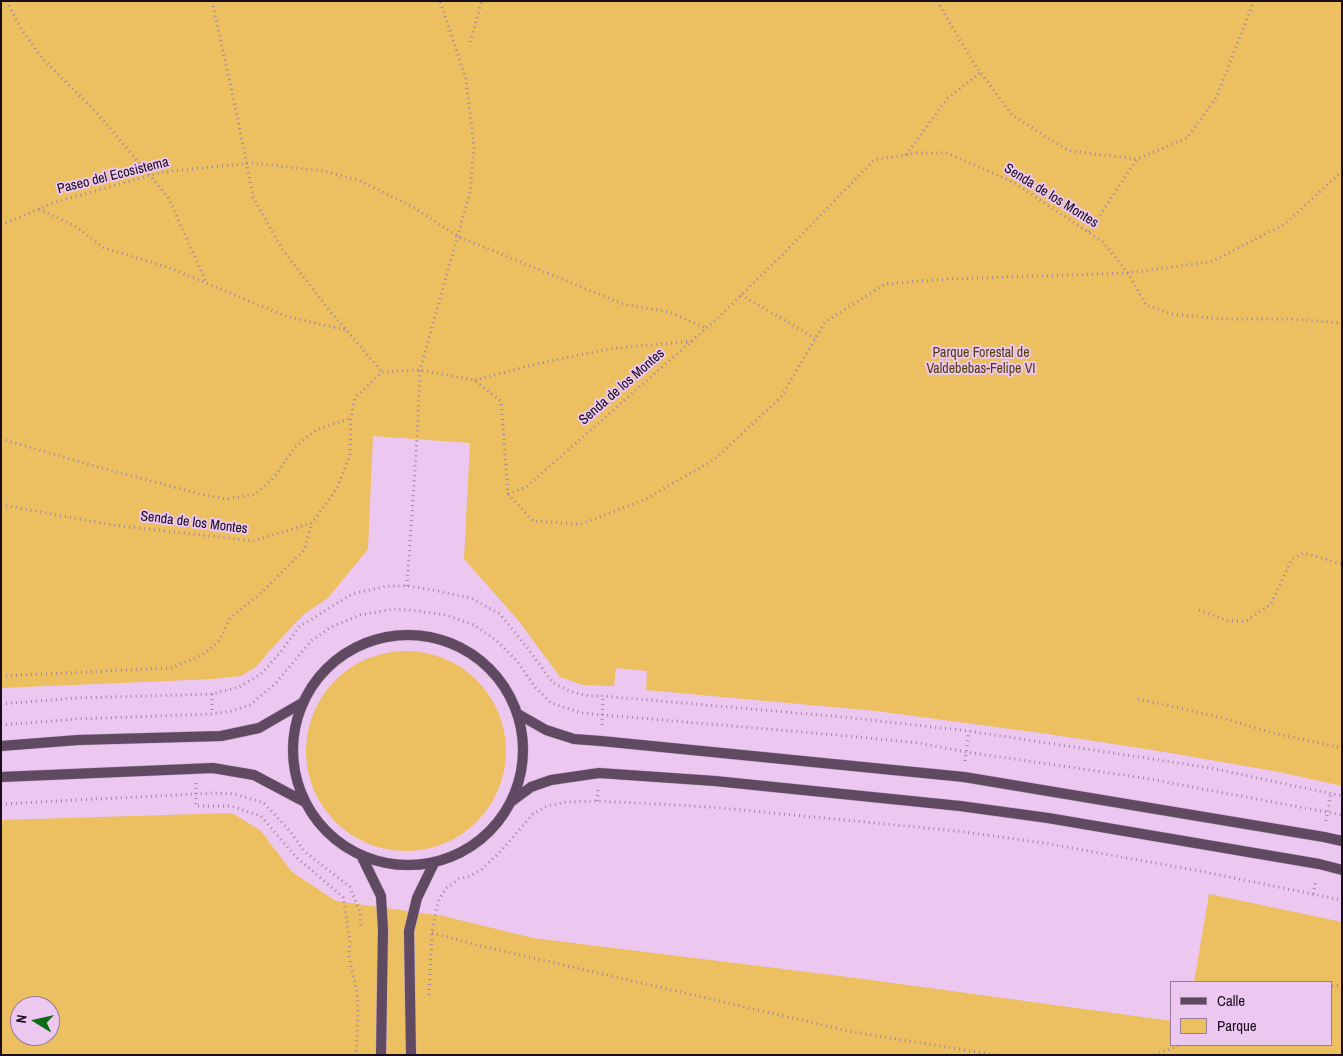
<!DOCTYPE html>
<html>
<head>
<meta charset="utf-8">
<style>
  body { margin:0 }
  #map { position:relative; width:1343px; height:1056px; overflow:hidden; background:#ecc7f0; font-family:"Archivo Narrow",sans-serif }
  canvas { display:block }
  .frame { position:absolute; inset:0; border:2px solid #190d1b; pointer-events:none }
  .legend { position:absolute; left:1170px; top:981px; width:162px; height:65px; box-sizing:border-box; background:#ecc7f0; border:1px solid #987d9b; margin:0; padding:6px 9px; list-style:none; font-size:15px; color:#190d1b }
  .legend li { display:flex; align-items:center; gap:10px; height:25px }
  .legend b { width:25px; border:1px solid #987d9b }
  .north { position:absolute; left:10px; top:996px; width:50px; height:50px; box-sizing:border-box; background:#ecc7f0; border:1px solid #987d9b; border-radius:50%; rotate:279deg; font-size:14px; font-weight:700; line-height:20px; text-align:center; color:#190d1b }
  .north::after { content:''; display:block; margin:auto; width:18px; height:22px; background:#0d6a15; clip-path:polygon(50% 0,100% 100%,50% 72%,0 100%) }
</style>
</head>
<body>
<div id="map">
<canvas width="1343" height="1056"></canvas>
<div class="frame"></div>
<ul class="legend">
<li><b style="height:6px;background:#5f4a61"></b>Calle</li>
<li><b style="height:14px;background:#ecbf61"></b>Parque</li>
</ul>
<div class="north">N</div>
</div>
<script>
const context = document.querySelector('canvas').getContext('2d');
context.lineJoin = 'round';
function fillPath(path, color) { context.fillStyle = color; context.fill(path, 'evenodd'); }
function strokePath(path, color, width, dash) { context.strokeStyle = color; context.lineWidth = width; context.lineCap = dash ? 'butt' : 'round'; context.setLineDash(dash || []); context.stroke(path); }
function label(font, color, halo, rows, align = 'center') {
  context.font = font + ' "Archivo Narrow",sans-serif'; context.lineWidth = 4; context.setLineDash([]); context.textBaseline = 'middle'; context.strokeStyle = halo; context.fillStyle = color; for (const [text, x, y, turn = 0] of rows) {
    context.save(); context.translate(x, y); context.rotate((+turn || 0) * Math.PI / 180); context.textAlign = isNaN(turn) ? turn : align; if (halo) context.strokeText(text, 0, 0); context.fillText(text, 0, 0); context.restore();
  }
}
fillPath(new Path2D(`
  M 1,1 L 1342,1 L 1342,786 L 1279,772 L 1165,752 L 1048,734 L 876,711 L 646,690 L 647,671 L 616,668 L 614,686 L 583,685 L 560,677 L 518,620 L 464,559 L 470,443 L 373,436 L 368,549 L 328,598 L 304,614 L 271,649 L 256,667 L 241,676 L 213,679 L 1,688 Z
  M306 751a100 100 0 1 1 200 0a100 100 0 1 1-200 0Z
  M 232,813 L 261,831 L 292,872 L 336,901 L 443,916 L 533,938 L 856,978 L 1172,1021 L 1172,1045 L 1332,1045 L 1332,982 L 1194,982 L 1209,894 L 1342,922 L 1342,1055 L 1,1055 L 1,820 ZM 20,1006 L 50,1006 L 50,1036 L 20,1036 Z`), '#ecbf61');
const secondary = new Path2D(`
  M293 750a115 115 0 1 1 230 0a115 115 0 1 1-230 0Z
  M 518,714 L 546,730 L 574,739 L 601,741 L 964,777 L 1324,837 L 1342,841
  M 1,746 L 78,740 L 221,736 L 259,728 L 302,703
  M 1,777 L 213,768 L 254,775 L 303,801
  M 512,801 L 531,787 L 551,780 L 599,773 L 715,781 L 960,806 L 1048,818 L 1319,864 L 1342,870
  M 362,857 L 381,896 L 383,929 L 381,1055
  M 411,1055 L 409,931 L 417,898 L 434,863`);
strokePath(secondary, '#c6a6ca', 11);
strokePath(new Path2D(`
  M 7,1 L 20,27 L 42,58 L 97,113 L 168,197 L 207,284
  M 212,1 L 238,120 L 253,197 L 282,249 L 329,310 L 382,372
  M 937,1 L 973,62 L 1012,115 L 1069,151 L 1137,159 L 1187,138 L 1216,98 L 1254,1
  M 470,42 L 482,1
  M 906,155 L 947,99 L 981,72
  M 39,209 L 75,226 L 104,248 L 170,268 L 285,316 L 346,330
  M 1,225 L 53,203 L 162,172 L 253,163 L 323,171 L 358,180 L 413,207 L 457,236 L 623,304 L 669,312 L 706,328
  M 1089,232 L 1137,159
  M 741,295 L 815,338
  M 475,380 L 536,364 L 608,349 L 692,341
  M 1,439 L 98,467 L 200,494 L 226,499 L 256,494 L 275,476 L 295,447 L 316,430 L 351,418
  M 508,494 L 526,487 L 720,316 L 783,254 L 874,160 L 917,153 L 947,153 L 1013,182 L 1103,242 L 1128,273 L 1146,305 L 1172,314 L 1223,319 L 1289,319 L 1342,323
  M 508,494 L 533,521 L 581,524 L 644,500 L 715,459 L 781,397 L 825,322 L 885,284 L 948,279 L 1128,273 L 1211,262 L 1285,224 L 1342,171
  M 1,505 L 113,525 L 253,541 L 312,523 L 336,490 L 350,455 L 351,418 L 355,398 L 382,372 L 420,370 L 474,380 L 501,401 L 508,494
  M 407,586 L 417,439 L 420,370 L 470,192 L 474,148 L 466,79 L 440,1
  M 1199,610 L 1228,621 L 1246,621 L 1271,604 L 1292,559 L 1304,553 L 1342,564
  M 1,676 L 171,668 L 202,655 L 219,641 L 230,618 L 260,594 L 304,550 L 312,523
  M 212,694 L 212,714
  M 1138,699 L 1215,716 L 1273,733 L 1342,748
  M 1,704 L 76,698 L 212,694 L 239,687 L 261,674 L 279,654 L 299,627 L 352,594 L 387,586 L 407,586 L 433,590 L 471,598 L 500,614 L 529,650 L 553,683 L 572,692 L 589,696 L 603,696 L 843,717 L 969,731 L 1211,768 L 1342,796
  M 1,725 L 77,719 L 212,714 L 232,711 L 250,705 L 276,683 L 311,641 L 331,627 L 360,615 L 394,609 L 418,611 L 446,615 L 474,625 L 496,640 L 517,661 L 535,687 L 551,703 L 581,713 L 837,735 L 919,743 L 966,752 L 1144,778 L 1342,815
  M 602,725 L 603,696
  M 965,761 L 969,731
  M 196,783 L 196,806 L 231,806 L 261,816 L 296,857 L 343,897 L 350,940 L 349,956 L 357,992 L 358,1011 L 356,1055
  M 597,801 L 598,790
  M 1,804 L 213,793 L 235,794 L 264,803 L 289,830 L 304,851 L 350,887 L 360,912 L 361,927
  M 1326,821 L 1331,794
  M 1313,894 L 1316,881
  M 432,933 L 477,945 L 853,1032 L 996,1055
  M 1332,986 L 1342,985
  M 429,995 L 432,933 L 438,902 L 446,888 L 459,879 L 470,876 L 482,869 L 501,851 L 533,814 L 548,806 L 566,802 L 597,801 L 711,807 L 957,831 L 1044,843 L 1205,872 L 1342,900
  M 1154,1055 L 1180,1045`), '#a286a5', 3, [1, 4]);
strokePath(secondary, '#5f4a61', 10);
label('14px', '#190d1b', '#ecc7f0', [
  ["Paseo del Ecosistema",113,176,-14],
  ["Senda de los Montes",1051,196,32],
  ["Senda de los Montes",622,387,-41],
  ["Senda de los Montes",194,523,7]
]);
label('14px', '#523c06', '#ecc7f0', [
  ["Parque Forestal de",981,353],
  ["Valdebebas-Felipe VI",981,369]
]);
</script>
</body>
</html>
